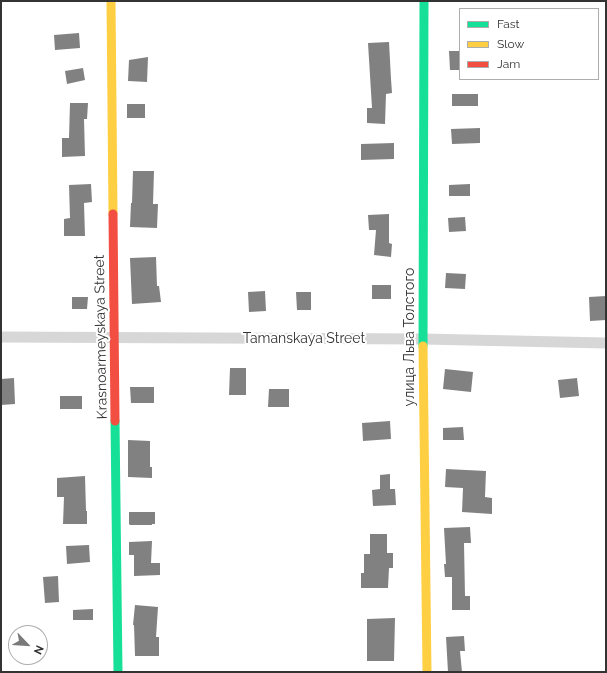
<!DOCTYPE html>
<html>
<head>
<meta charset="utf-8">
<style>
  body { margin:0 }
  #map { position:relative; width:607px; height:673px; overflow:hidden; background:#fff; font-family:Raleway,sans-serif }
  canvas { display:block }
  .frame { position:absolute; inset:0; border:2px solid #333; pointer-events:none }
  .legend { position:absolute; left:459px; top:8px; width:140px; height:72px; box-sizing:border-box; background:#fff; border:1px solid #adadad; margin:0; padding:5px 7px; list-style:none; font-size:12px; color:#333 }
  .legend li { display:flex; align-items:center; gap:8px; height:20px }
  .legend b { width:20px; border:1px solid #adadad }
  .north { position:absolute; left:8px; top:625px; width:40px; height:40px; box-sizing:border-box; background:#fff; border:1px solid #adadad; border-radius:50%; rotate:115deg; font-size:11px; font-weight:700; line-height:16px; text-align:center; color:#333 }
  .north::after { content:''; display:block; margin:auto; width:14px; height:18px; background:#7a7a7a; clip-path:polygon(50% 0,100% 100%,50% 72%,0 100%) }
</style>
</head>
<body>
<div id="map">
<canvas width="607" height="673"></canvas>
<div class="frame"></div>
<ul class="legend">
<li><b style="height:5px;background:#16e098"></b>Fast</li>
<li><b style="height:5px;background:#ffcf43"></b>Slow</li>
<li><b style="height:5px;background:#f24e42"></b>Jam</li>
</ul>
<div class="north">N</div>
</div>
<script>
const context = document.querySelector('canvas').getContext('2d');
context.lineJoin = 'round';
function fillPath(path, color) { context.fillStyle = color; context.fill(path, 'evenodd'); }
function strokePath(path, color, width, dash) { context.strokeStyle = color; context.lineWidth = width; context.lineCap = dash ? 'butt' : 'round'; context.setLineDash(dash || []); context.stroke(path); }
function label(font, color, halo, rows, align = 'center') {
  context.font = font + ' Raleway,sans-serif'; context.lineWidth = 4; context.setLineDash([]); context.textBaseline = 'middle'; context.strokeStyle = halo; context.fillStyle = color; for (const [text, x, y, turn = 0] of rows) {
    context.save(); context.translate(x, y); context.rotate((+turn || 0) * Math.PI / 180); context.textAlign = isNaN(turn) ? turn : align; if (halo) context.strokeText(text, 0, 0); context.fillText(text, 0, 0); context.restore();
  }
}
fillPath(new Path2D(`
  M 79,33 L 80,48 L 55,50 L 54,35 Z
  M 389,42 L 391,79 L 392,93 L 386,94 L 385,124 L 367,123 L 367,108 L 372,108 L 368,43 Z
  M 449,51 L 460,51 L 460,70 L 450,70 Z
  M 148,57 L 147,82 L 128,81 L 129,60 Z
  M 83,68 L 85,80 L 67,84 L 65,71 Z
  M 452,94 L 478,94 L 478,106 L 452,106 Z
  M 70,103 L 88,103 L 87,119 L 84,119 L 85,156 L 62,157 L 62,138 L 69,138 Z
  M 127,104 L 145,104 L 145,118 L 127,118 Z
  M 480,128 L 480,143 L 452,144 L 451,129 Z
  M 394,143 L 394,159 L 361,160 L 361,144 Z
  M 133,171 L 154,171 L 153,204 L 158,204 L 157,228 L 130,227 L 131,203 L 132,203 Z
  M 91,184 L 92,202 L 84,203 L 85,236 L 64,236 L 64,219 L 70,218 L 69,185 Z
  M 470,184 L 470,196 L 449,196 L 449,185 Z
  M 389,214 L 389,243 L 392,244 L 391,257 L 374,255 L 376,230 L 369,230 L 368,215 Z
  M 465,217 L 466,231 L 449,232 L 448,218 Z
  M 156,257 L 157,286 L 159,286 L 161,302 L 132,304 L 130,258 Z
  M 446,273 L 466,274 L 465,289 L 445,288 Z
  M 372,285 L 391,285 L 391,299 L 372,299 Z
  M 265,291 L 266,311 L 249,312 L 248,292 Z
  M 296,292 L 311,292 L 311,310 L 297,310 Z
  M 606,296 L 606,320 L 590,321 L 589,297 Z
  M 72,297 L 88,297 L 87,309 L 72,309 Z
  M 230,368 L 246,368 L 246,395 L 229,395 Z
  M 445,369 L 473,372 L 471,392 L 443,389 Z
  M 14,378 L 15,404 L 1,405 L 1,379 Z
  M 577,378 L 579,396 L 560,398 L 558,380 Z
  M 130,387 L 154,387 L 154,403 L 131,403 Z
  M 269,389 L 289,389 L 289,407 L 268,407 Z
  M 60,396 L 82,396 L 82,409 L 60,409 Z
  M 390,421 L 391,439 L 363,441 L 362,423 Z
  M 463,427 L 464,440 L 443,440 L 443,428 Z
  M 128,440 L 150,441 L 150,467 L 152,467 L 152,478 L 128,477 Z
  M 446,469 L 486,471 L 485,497 L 492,498 L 492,514 L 462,512 L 463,488 L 445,487 Z
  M 390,474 L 390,489 L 395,489 L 396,505 L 373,506 L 372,490 L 380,489 L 380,475 Z
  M 85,476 L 86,511 L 87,511 L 87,524 L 63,524 L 64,497 L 57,497 L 57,478 Z
  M 129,512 L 155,512 L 155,524 L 152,524 L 152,525 L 130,525 L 129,524 Z
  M 470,527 L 471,543 L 464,543 L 465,596 L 470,596 L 470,610 L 452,610 L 452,577 L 445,577 L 444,564 L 446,564 L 444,528 Z
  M 370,534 L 387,534 L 387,553 L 393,553 L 393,568 L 389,568 L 388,588 L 361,588 L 361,573 L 364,573 L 364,554 L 370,554 Z
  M 152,541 L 151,563 L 160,563 L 160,575 L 134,576 L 134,555 L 129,555 L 129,542 Z
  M 89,545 L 90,562 L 67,564 L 66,546 Z
  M 58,576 L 59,602 L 45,603 L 43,577 Z
  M 135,605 L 158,607 L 156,637 L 159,637 L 159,656 L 135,656 L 134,625 L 133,625 Z
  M 93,609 L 93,620 L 73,620 L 73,610 Z
  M 395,618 L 394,661 L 367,661 L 367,619 Z
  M 464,636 L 465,651 L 460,651 L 462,672 L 448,672 L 446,637 Z`), '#818181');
strokePath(new Path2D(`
  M 1,337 L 423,339 L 606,343`), '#d7d7d7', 11);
strokePath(new Path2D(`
  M 423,346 L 424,1
  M 115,421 L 118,672`), '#16e098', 9);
strokePath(new Path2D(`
  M 111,1 L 113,214
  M 423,346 L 427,672`), '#ffcf43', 9);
strokePath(new Path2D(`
  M 113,214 L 115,421`), '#f24e42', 9);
label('14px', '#333', '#fff', [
  ["Krasnoarmeyskaya Street",101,337,-91],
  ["улица Льва Толстого",410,337,-90],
  ["Tamanskaya Street",304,339]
]);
</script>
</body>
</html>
